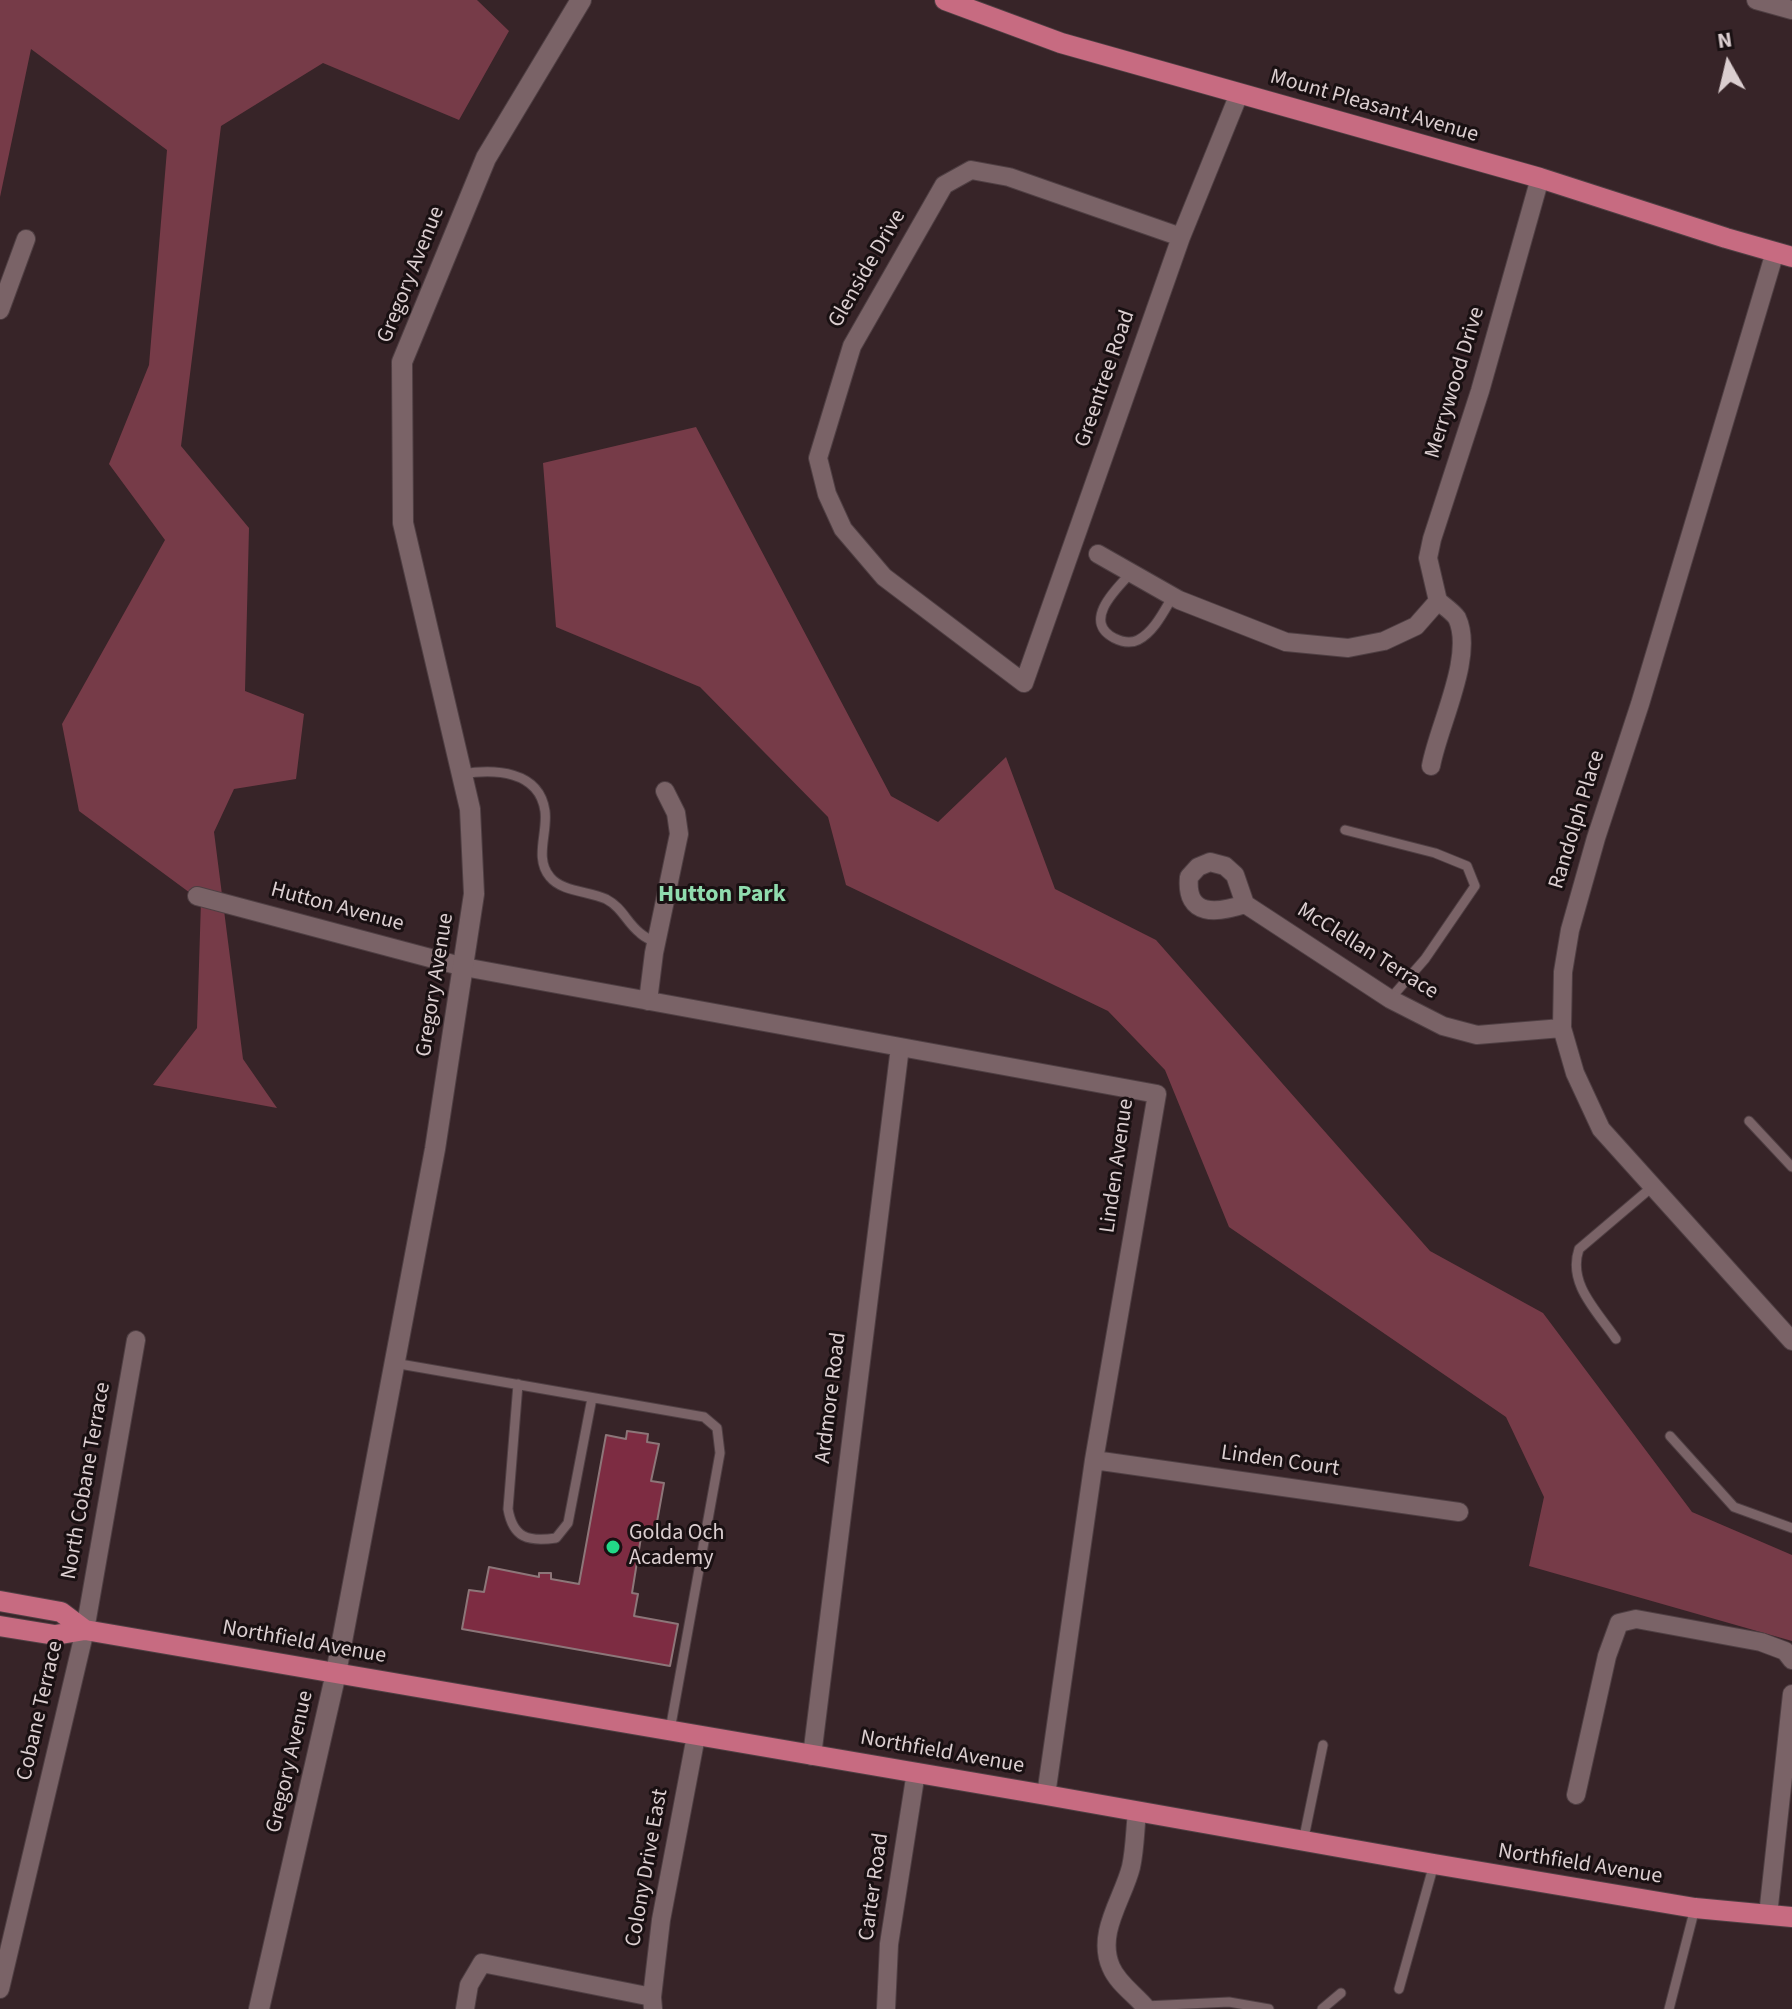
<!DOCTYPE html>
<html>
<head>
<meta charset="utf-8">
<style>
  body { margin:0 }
  #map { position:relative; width:1792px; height:2009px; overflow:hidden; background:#372428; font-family:"Source Sans 3",sans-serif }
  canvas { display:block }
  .north { position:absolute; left:1688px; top:24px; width:80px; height:80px; -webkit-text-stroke:6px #191012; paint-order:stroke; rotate:352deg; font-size:22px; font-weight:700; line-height:32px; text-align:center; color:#dbced0 }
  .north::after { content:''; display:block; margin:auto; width:28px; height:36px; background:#dbced0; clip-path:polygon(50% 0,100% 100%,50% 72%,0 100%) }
</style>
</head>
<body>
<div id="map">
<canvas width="1792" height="2009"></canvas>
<div class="north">N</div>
</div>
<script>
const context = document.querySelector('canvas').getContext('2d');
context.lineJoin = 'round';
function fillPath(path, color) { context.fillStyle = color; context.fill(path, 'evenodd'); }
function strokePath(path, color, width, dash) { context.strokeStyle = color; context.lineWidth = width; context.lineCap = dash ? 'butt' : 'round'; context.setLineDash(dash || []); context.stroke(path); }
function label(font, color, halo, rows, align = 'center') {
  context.font = font + ' "Source Sans 3",sans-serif'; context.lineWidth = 6; context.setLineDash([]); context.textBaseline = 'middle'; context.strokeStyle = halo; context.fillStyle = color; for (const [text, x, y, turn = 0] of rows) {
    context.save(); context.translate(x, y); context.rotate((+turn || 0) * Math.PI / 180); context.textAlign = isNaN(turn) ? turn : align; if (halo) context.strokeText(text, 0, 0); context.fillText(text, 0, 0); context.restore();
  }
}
fillPath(new Path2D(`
  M 0,0 L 477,0 L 509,31 L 459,120 L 323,63 L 221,126 L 181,446 L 249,528 L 245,691 L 304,714 L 296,779 L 234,789 L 214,832 L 243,1059 L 277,1108 L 153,1085 L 197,1028 L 201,901 L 79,811 L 62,724 L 165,540 L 109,464 L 149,365 L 167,150 L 31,49 L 0,197 Z
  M 696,427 L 891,796 L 938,822 L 1006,757 L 1055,889 L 1156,940 L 1430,1251 L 1543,1313 L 1692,1512 L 1792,1555 L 1792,1641 L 1529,1566 L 1544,1497 L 1506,1417 L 1229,1227 L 1165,1070 L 1108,1011 L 846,885 L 828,817 L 700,687 L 556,627 L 543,463 Z`), '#763b48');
const building = new Path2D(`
  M 627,1431 L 648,1434 L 647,1442 L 659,1444 L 651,1481 L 664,1483 L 655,1533 L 642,1531 L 632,1593 L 638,1594 L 634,1616 L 678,1624 L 670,1666 L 462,1629 L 469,1590 L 484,1592 L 489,1567 L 539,1577 L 539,1573 L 551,1573 L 551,1579 L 579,1584 L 606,1435 L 626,1439 Z`);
fillPath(building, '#7d2c42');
strokePath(building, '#8d7679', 2);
const service = new Path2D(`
  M 1131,573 C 1116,589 1082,621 1114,638 C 1122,642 1130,644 1138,640 C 1154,632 1164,611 1173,596
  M 462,774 C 494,769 539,770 545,811 C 548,833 534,858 550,877 C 562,892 589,891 606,899 C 623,908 626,922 640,933 C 644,937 651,940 656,943
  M 1345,830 L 1435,853 L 1467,866 L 1475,886 L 1425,959 L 1390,999
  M 1749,1121 L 1792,1167
  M 1616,1339 C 1598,1312 1567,1284 1579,1249 L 1652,1187
  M 394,1363 L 704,1417 L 717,1428 L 720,1453 L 670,1730
  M 518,1384 L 508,1509 C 513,1538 528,1542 556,1538 L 568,1523 L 592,1398
  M 1670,1436 L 1734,1507 L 1792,1528
  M 1303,1842 L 1323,1745
  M 1399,1989 L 1434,1864
  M 1145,2006 L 1229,2002 L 1269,2009
  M 1322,2009 L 1341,1993
  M 1669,2009 L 1695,1908`);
const minor = new Path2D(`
  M 1756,0 L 1792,10
  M 1181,237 L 1009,177 L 971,170 L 944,185 L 852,346 L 818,458 L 827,494 L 843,529 L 884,577 L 1024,683 L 1181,237 L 1239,94
  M 1775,252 L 1640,704 L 1596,838 L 1570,930 L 1563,972 L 1562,1028 L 1575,1073 L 1601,1129 L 1792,1341
  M 0,310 L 26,239
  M 1098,554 L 1179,600 L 1286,642 L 1348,648 L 1384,641 L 1416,626 L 1438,601 L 1428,558 L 1432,539 L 1480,391 L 1540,178
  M 1431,766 C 1438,726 1475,656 1457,618 C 1453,612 1444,606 1438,601
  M 197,896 L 464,967 L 1157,1094 L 1094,1460 L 1046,1795
  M 1245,904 C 1218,913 1185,918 1189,877 L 1198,867 L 1210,862 L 1225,866 L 1235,875 L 1245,904 L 1390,999 L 1443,1026 L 1477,1035 L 1562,1028
  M 648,1001 L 654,953 L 679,834 L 676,813 L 665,791
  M 1094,1460 L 1459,1512
  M 812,1756 L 900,1047
  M 1576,1795 L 1607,1656 L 1619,1623 L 1636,1619 L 1761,1642 L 1785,1651 L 1792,1660
  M 1137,1812 C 1135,1830 1135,1849 1131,1867 C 1123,1899 1096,1933 1111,1967 C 1118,1984 1136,1995 1147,2009
  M 1768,1915 L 1792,1694
  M 0,1989 L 85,1630 L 136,1340
  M 465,2009 L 469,1985 L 482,1963 L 652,1997
  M 653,2009 L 652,1997 L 661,1920 L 696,1736
  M 886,2009 L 889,1944 L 916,1772`);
const secondary = new Path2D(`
  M 259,2009 L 336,1673 L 435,1149 L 474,894 L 470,809 L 403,523 L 402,362 L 486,158 L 581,0`);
const primary = new Path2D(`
  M 945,0 L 1061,43 L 1540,178 L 1726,238 L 1792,257
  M 0,1601 L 61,1612 L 85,1630
  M 0,1626 L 55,1635 L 85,1630 L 1046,1795 L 1434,1864 L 1695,1908 L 1792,1917`);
strokePath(service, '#4f3f43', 11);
strokePath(minor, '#4f3f43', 20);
strokePath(secondary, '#4f3f43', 22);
strokePath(primary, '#4f3f43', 22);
strokePath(service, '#7a6367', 9);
strokePath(minor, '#7a6367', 18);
strokePath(secondary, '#7a6367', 20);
strokePath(primary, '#c76b81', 20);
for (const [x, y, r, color] of [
  [613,1547,8,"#22d887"]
]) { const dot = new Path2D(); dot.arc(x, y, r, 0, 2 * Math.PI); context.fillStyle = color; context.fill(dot); strokePath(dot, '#191012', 3); }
label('22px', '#dbced0', '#191012', [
  ["Mount Pleasant Avenue",1374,107,16],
  ["Glenside Drive",868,269,-60],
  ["Gregory Avenue",412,275,-68],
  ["Greentree Road",1106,379,-71],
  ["Merrywood Drive",1456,383,-73],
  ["Randolph Place",1578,820,-73],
  ["Hutton Avenue",337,908,15],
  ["McClellan Terrace",1367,952,32],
  ["Gregory Avenue",436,985,-81],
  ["Linden Avenue",1118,1166,-82],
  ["Ardmore Road",832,1398,-83],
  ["Linden Court",1280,1462,8],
  ["North Cobane Terrace",87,1481,-80],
  ["Northfield Avenue",304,1643,10],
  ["Cobane Terrace",41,1711,-77],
  ["Northfield Avenue",942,1753,10],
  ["Gregory Avenue",291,1762,-77],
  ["Northfield Avenue",1580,1865,9],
  ["Colony Drive East",648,1868,-80],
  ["Carter Road",875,1887,-82]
]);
label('22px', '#dbced0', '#191012', [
  ["Golda Och",629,1534],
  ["Academy",629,1559]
], 'left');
label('bold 24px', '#90dcae', '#191012', [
  ["Hutton Park",722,896]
]);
</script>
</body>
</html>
